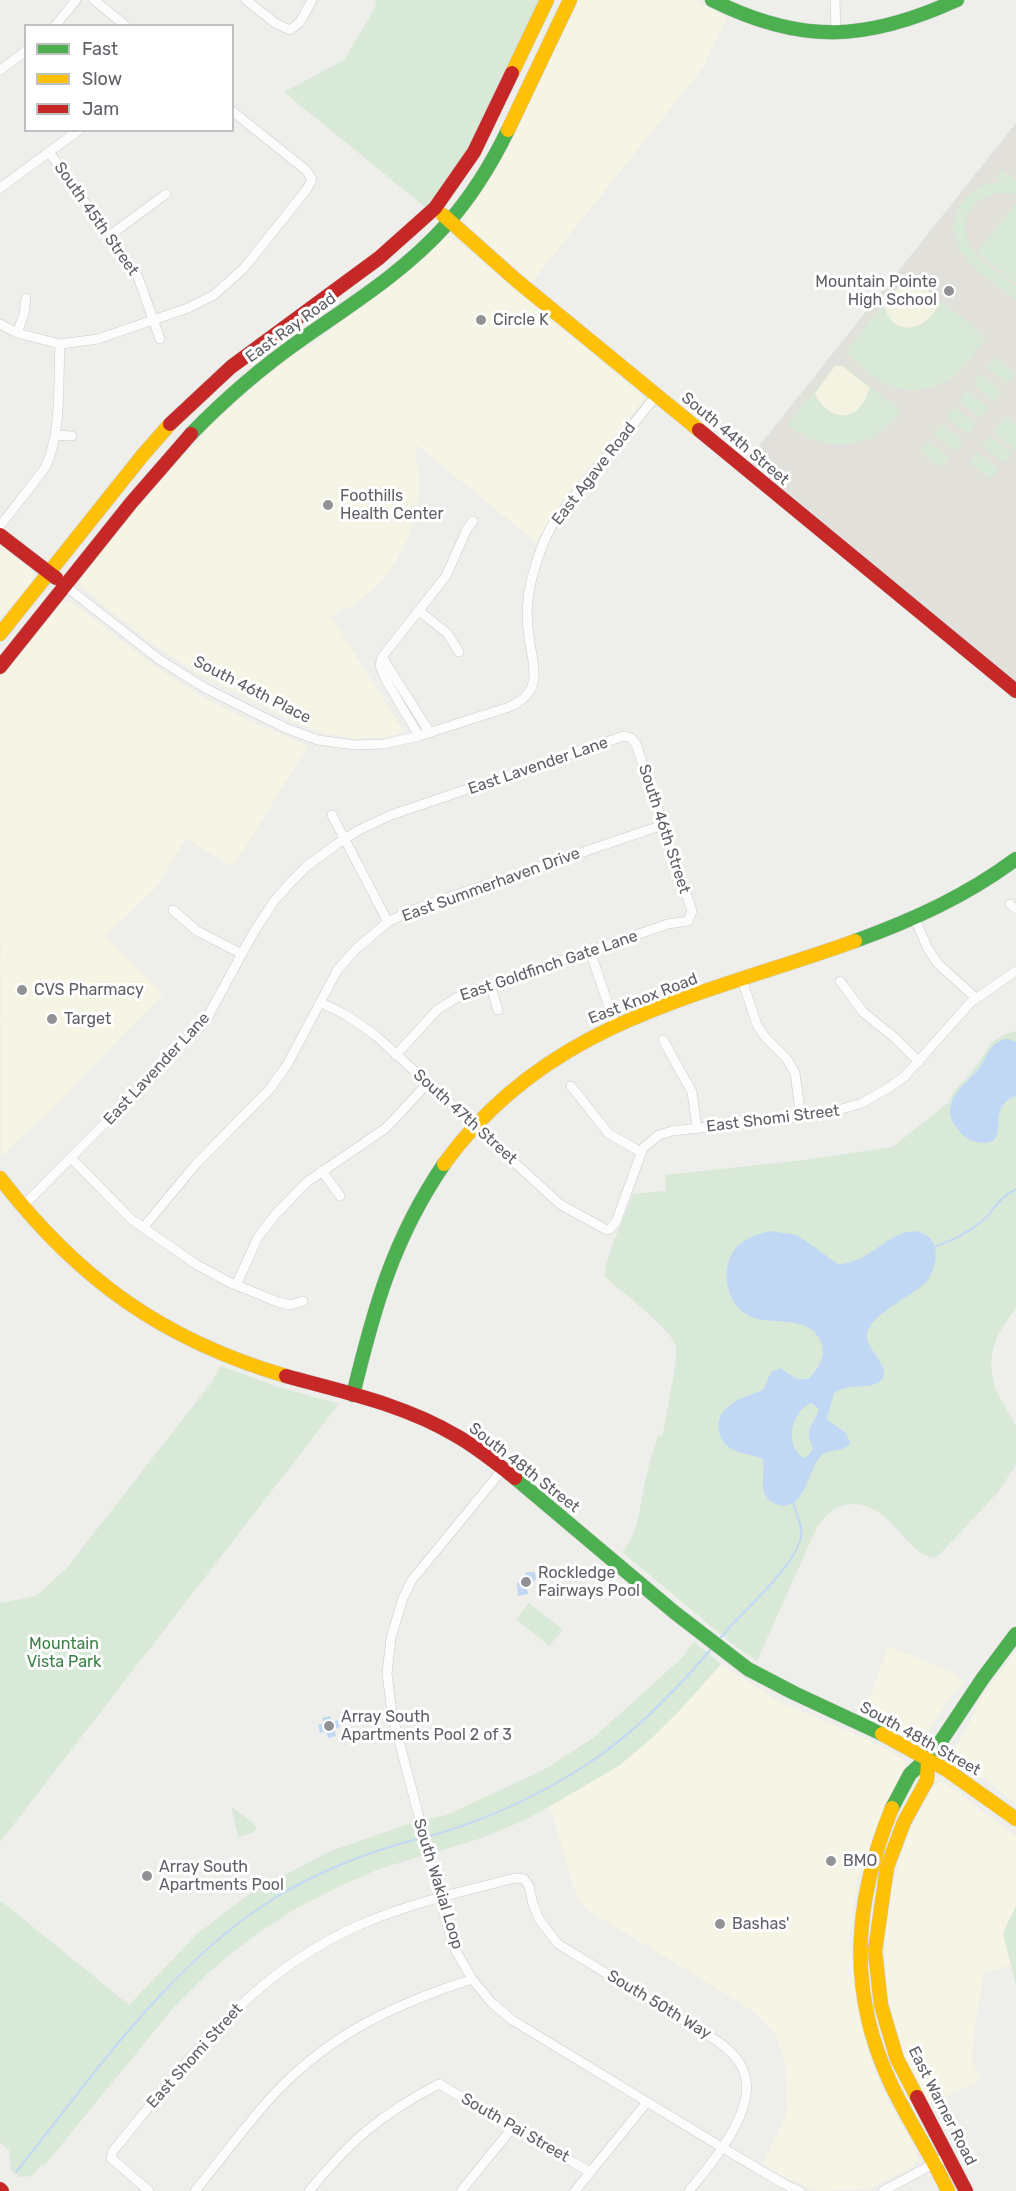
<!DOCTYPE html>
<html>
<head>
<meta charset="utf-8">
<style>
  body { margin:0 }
  #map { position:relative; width:1016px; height:2191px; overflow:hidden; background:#eeeeea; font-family:Rubik,sans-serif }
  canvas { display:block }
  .legend { position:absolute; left:24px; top:24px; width:210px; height:108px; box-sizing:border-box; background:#fff; border:2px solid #bfc0c2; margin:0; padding:8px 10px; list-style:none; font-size:18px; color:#5f6167 }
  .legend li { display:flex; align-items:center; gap:12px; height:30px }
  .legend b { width:30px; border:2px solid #bfc0c2 }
</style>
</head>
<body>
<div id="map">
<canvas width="1016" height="2191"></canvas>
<ul class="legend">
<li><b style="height:8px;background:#4caf50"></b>Fast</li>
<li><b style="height:8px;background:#ffc107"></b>Slow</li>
<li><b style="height:8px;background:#c62828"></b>Jam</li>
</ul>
</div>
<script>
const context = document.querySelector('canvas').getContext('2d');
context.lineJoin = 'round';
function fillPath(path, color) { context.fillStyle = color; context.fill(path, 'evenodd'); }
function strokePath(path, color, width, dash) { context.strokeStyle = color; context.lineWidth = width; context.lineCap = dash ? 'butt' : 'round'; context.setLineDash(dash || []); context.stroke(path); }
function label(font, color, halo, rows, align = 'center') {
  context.font = font + ' Rubik,sans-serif'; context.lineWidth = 6; context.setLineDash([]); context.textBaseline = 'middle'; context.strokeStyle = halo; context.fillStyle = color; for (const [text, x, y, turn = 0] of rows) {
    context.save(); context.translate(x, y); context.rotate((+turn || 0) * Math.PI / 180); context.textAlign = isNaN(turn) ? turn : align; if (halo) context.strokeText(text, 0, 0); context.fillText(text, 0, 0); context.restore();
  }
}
fillPath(new Path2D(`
  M 577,0 L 695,0 L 727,17 L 703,68 L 532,282 L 471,229 L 464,219 L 465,213 L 507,149 Z
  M 445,237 L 455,239 L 639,393 L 643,400 L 565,497 L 536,542 L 414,443 L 419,474 L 419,495 L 416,515 L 408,538 L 394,565 L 379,585 L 353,605 L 331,616 L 404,732 L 387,737 L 356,739 L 327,734 L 300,725 L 197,673 L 157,647 L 107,608 L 82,587 L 80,579 L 81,575 L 143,497 L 203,436 L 209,423 L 295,352 L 311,346 L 328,333 L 347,313 L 414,265 Z
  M 0,544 L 30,568 L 34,576 L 31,585 L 0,617 Z
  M 62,601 L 68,601 L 74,604 L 154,666 L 199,695 L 251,721 L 308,746 L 233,867 L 186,838 L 156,888 L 105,936 L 163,994 L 44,1117 L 43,1116 L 1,1157 L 0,677 Z
  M 889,1646 L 954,1673 L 964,1682 L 945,1704 L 929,1732 L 923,1737 L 914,1738 L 884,1717 L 865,1708 Z
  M 1016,1651 L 1016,1803 L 989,1782 L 957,1763 L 953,1752 L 972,1719 L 979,1701 Z
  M 721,1664 L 778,1701 L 873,1742 L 901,1758 L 906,1764 L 907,1768 L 882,1816 L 857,1881 L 849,1940 L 860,2018 L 871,2060 L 887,2099 L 916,2150 L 919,2160 L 910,2168 L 868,2189 L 819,2191 L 788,2179 L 763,2164 L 787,2112 L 786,2064 L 775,2033 L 758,2016 L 744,2005 L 587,1910 L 579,1901 L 572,1883 L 550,1806 L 620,1765 L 681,1709 Z
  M 940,1782 L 945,1783 L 1016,1836 L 1016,1906 L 1003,1933 L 1011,1965 L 984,1973 L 975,2025 L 972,2062 L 981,2080 L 926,2105 L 902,2054 L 892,2019 L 886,1989 L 885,1939 L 890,1895 L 905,1840 L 931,1790 Z`), '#f6f4e4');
fillPath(new Path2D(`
  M 1016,123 L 1016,682 L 748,460 Z`), '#e1e0da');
fillPath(new Path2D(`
  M 375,0 L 540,0 C 506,73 478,145 426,208 L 284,92 L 344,60 L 376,6 Z
  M 1002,170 L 1016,181 L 1016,195 C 984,186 952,213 970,246 C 979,262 1001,275 1016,286 L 1016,300 C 988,278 934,247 961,204 C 971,190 984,183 1001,182 L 996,177 Z
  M 1016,203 L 1016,283 L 977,252 Z
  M 912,278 L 986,337 C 978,348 970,360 960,370 C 939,393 904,396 878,380 C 866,372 856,361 845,352 L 904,279 Z
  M 994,357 L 1015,374 L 1007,384 L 986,367 Z
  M 836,365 L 843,365 L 901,411 C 870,451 827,455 787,424 Z
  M 980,374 L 1002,391 L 994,401 L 973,384 Z
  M 967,391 L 989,408 L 981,418 L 959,401 Z
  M 954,407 L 976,424 L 968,434 L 946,417 Z
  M 1006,416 L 1016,424 L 1016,451 L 993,432 Z
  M 941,424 L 963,441 L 955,451 L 933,434 Z
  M 990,436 L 1012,453 L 1004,463 L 982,446 Z
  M 928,441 L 950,458 L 942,468 L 920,451 Z
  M 977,452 L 999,469 L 991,479 L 969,462 Z
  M 1016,1031 L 1016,1308 L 998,1334 L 992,1352 L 991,1367 L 995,1389 L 1016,1426 L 1016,1465 L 998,1492 L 940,1554 L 934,1558 C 903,1552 893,1505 853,1504 C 836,1504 824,1516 816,1529 L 757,1661 L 730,1642 L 622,1552 C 640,1532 640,1502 646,1477 C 649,1463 654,1450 658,1436 L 663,1435 C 665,1418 680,1354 675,1344 C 669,1328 619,1289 604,1276 C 609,1246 623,1222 633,1194 L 666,1191 L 665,1175 L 804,1160 L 893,1147 L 949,1102 L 954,1091 L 975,1068 L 992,1042 L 1003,1035 Z
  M 221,1366 L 275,1386 L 339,1404 L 0,1842 L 0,1603 L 36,1596 L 66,1569 L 211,1383 Z
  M 529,1603 L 563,1630 L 549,1646 L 516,1619 Z
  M 694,1642 L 721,1664 L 681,1709 L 652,1738 L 620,1765 L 564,1798 L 525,1820 L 482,1838 L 379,1869 L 342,1885 L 295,1909 L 252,1937 L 210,1971 L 174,2007 L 44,2166 L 42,2164 L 32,2176 L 20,2177 L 11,2170 L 9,2150 L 0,2142 L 0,1900 L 129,2005 L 197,1934 L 255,1890 L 331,1851 L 414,1822 L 447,1815 L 545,1769 L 593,1738 L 683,1657 Z
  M 231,1806 L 257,1827 L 253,1833 L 238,1837 Z
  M 1016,1906 L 1016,1985 L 1003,1933 Z`), '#d8e9d8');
fillPath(new Path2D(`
  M 912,278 L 940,301 C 930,330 893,341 884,305 L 905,279 Z
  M 835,366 L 842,366 L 870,388 C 867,394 865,401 861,406 C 846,425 822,412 815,393 Z`), '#f4f2e1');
fillPath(new Path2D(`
  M 1008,1039 L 1016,1042 L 1016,1096 C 984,1107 1012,1142 984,1143 C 975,1143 966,1139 960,1132 C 955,1127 950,1119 950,1112 C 950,1093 970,1080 980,1067 C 985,1059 989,1049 995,1044 C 999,1041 1003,1039 1008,1039 Z
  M 771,1231 L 797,1235 L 838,1264 C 863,1264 879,1243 901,1234 C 914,1228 931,1232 935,1247 C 938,1259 933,1273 926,1283 C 912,1295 871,1315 867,1333 C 863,1349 897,1369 879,1382 C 868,1390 851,1382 834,1393 L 827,1419 C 836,1428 848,1429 850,1444 C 842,1453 829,1448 821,1456 C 808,1469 805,1512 778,1505 C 772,1503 766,1498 764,1492 C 761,1483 765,1470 763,1459 C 754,1454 742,1455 732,1449 C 725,1445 721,1439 719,1431 C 714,1405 745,1397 763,1390 L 771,1372 L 780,1368 L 797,1379 L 809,1379 C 818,1368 827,1357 821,1342 C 808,1310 765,1330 743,1312 C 725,1298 721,1267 735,1249 C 744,1238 758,1234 771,1231 ZM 811,1403 L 819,1409 C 813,1428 803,1427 813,1448 L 809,1455 L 803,1458 C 784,1444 791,1412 811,1403 Z
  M 527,1572 L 535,1572 L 536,1579 L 527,1589 L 528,1594 L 518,1596 L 517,1584 Z
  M 330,1716 L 332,1722 L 338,1720 L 340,1727 L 334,1729 L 336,1736 L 328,1738 L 326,1731 L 320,1733 L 318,1725 L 324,1723 L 322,1718 Z`), '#c1d8f5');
strokePath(new Path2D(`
  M 934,1247 C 951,1241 967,1234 981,1222 C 996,1209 996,1200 1016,1189
  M 718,1641 C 739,1614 790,1572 800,1541 C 805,1527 795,1514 793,1501
  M 427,1837 C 484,1821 539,1796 589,1763 C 633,1734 678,1688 712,1648
  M 16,2172 C 93,2076 171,1961 278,1896 C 323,1869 371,1851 421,1838`), '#c1d8f5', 2);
const street = new Path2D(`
  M 94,0 L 126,26
  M 246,0 L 275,23 L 290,30 L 300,22 L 312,0
  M 835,0 L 836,33
  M 55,26 L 76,0
  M 0,70 L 26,51
  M 49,152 L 138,277 L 160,339
  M 0,188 L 79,130
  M 109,236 L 166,194
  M 0,324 L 17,333 L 60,344
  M 17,333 L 24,314 L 26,298
  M 55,435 L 72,436
  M 0,526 L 45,468 C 62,434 58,382 60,344 L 98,339 L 188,308 L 214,295 L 244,268 L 307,189 L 312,179 L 306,170 L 232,111
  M 64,585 L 160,660 L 205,688 L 259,715 L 288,729 L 318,740 L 355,745 L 384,744 L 419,736 L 509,707 C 545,691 533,667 529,637 C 526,618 527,597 532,578 C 537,559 543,540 553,524 C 565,506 579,490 593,473 C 614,448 635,422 656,396
  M 419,611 L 447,633 L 459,652
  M 382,657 L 430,733
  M 419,736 L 387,682 L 380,666 L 382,657 L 446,576 L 467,529 L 473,521
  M 332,815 L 388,922
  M 1010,904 L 1016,909
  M 173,910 L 197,931 L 242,954
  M 915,919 L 928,949 L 938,964 L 976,998
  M 590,951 L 615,1025
  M 742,980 L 757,1025 L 765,1037 L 787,1059 L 795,1073 L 801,1117
  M 840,981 L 863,1012 L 895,1038 L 919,1062
  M 490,984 L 498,1010
  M 320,1002 L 346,1015 L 375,1035 L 561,1205 L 607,1230 L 610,1229 L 616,1222 L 643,1148 L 659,1135 L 672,1131 L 825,1114 L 862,1103 L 890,1087 L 905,1076 L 971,1002 L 1016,971
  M 663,1040 L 692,1092 L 697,1128
  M 571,1086 L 609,1134 L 641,1152
  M 71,1158 L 131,1219 L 197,1265 L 231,1283 L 278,1302 L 291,1305 L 303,1301
  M 322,1171 L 340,1196
  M 22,1207 L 205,1022 L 252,935 L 274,901 L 291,882 L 307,866 L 337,844 L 357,831 L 391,815 L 624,736 L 631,738 L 636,744 L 692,911 L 688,921 L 668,924 L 461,995 L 437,1010 L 396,1055
  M 143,1228 L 196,1164 L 269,1090 L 287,1065 L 338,969 L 357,948 L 388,922 L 410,911 L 441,900 L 663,825
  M 236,1285 L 258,1237 L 275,1215 L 307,1182 L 386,1128 L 428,1083
  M 503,1469 L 412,1580 L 403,1598 L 391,1638 L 387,1673 L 392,1714 L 450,1935 L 456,1951 L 472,1979 L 491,2002 L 512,2020 L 723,2148 L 784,2184 L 800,2191
  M 149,2191 L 111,2158 L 113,2151 C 186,2062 252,1971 362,1924 C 411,1903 464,1891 515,1878 L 524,1879 L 529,1886 L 533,1904 L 539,1919 L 558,1944 L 717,2041 C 729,2049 739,2058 744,2072 C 758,2110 711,2164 689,2191
  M 195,2191 C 222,2158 247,2123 276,2092 C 332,2033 396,2004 472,1979
  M 309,2191 C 351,2140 381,2114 439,2084 L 590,2172
  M 461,2191 L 513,2127
  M 575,2191 L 647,2102
  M 883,2191 L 948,2156`);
const fast = new Path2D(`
  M 712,0 C 802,45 867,41 957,0
  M 191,434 C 225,399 262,367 302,339 C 352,304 405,271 446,225 C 472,196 491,165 508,130
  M 855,941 C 913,920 966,896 1016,859
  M 353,1395 C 374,1308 393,1239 444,1164
  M 515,1478 L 674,1612 L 748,1669 L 794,1693 L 882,1734
  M 892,1808 L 910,1774 L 933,1753 L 983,1678 L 1016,1634`);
const slow = new Path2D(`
  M 512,73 L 547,0
  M 508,130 L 570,0
  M 443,215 L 516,280 L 699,430
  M 0,634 L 142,456 L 170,424
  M 444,1164 C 548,1020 700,997 855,941
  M 0,1178 C 78,1279 163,1340 286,1376
  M 882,1734 L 947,1770 L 1016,1819
  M 892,1808 C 854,1901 847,1990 890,2082 C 907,2119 931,2154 948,2191
  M 917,2097 L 897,2059 L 881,2005 L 875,1951 L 887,1867 L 904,1822 L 927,1780 L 928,1760`);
const jam = new Path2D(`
  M 170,424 L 231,367 L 379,258 L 435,208 L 474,152 L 512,73
  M 699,430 L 1016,691
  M 0,535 L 56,578
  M 0,667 L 131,503 L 191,434
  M 286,1376 C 343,1392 403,1404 455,1435 C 477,1447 496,1463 515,1478
  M 917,2097 L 966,2191
  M 0,2189 L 2,2191`);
strokePath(street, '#cbcccb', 10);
strokePath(fast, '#cacaca', 15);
strokePath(slow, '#cacaca', 15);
strokePath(jam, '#cacaca', 15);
strokePath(street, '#fcfcfc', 9);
strokePath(fast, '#4caf50', 14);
strokePath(slow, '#ffc107', 14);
strokePath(jam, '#c62828', 14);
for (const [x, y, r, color] of [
  [949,291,6,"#919295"],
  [481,320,6,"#919295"],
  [328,505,6,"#919295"],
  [22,990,6,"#919295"],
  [52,1019,6,"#919295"],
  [526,1582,6,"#919295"],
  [329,1726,6,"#919295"],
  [831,1861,6,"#919295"],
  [147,1876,6,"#919295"],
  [720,1924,6,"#919295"]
]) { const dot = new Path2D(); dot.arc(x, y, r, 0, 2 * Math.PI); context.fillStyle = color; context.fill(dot); strokePath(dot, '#fff', 2); }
label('16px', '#5f6167', '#fff', [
  ["South 45th Street",96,219,55],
  ["East Ray Road",291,328,-36],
  ["South 44th Street",735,439,40],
  ["East Agave Road",594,474,-52],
  ["South 46th Place",252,690,27],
  ["East Lavender Lane",538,766,-19],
  ["South 46th Street",664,829,72],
  ["East Summerhaven Drive",491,885,-20],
  ["East Goldfinch Gate Lane",549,966,-19],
  ["East Knox Road",643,999,-21],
  ["East Lavender Lane",157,1069,-47],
  ["South 47th Street",465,1117,42],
  ["East Shomi Street",773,1119,-7],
  ["South 48th Street",524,1468,38],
  ["South 48th Street",920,1739,29],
  ["South Wakial Loop",438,1884,73],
  ["South 50th Way",659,2005,31],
  ["East Shomi Street",195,2056,-48],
  ["East Warner Road",942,2106,63],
  ["South Pai Street",515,2128,30]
]);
label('16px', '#5f6167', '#fff', [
  ["Mountain Pointe",937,282,"right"],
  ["High School",937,300,"right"],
  ["Circle K",493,320],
  ["Foothills",340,496],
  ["Health Center",340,514],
  ["CVS Pharmacy",34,990],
  ["Target",64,1019],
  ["Rockledge",538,1573],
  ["Fairways Pool",538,1591],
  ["Array South",341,1717],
  ["Apartments Pool 2 of 3",341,1735],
  ["BMO",843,1861],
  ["Array South",159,1867],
  ["Apartments Pool",159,1885],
  ["Bashas'",732,1924]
], 'left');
label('16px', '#3b8247', '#fff', [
  ["Mountain",64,1644],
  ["Vista Park",64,1662]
]);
</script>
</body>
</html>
